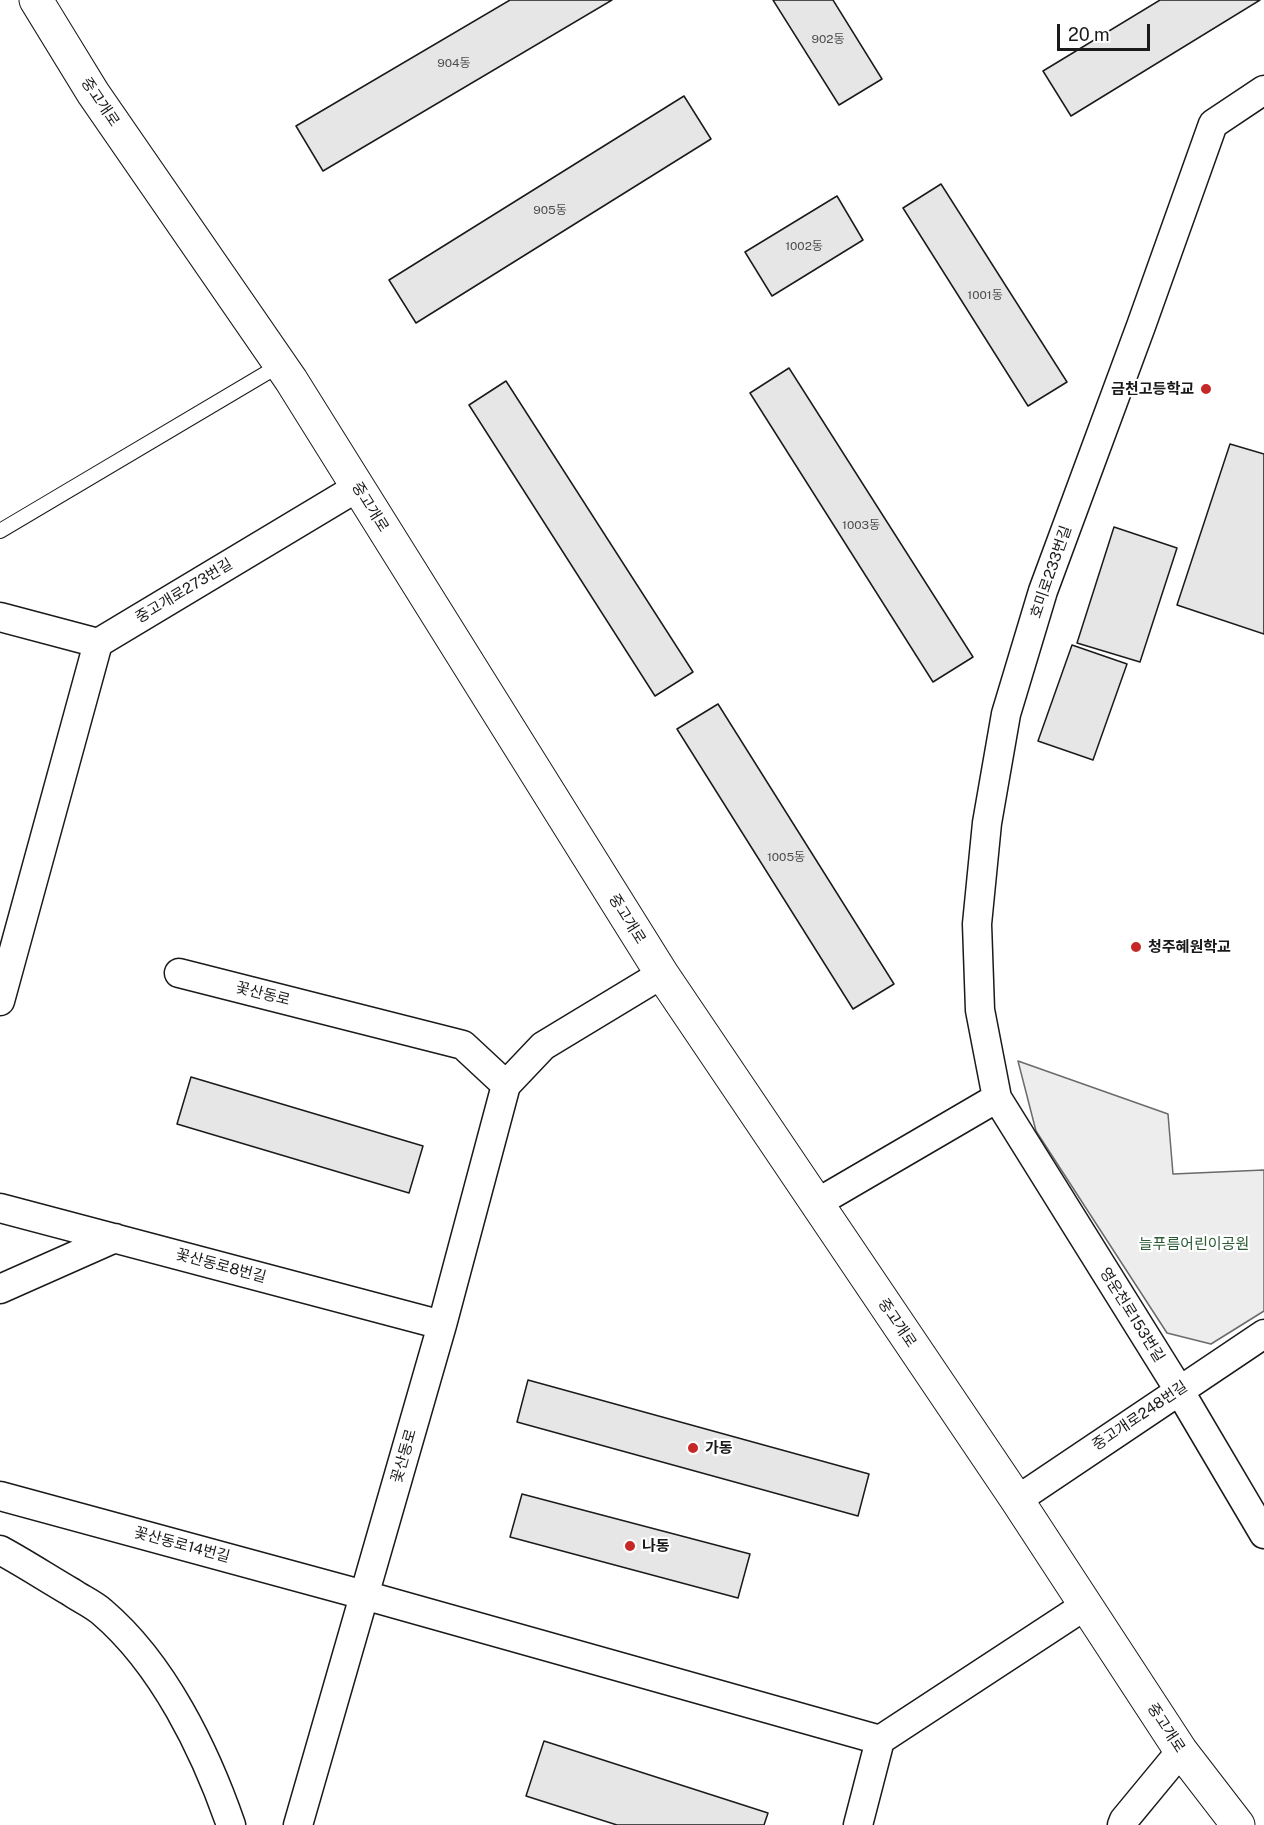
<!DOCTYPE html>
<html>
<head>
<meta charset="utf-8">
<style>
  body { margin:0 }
  #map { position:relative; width:1264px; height:1825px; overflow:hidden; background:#fff; font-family:"Public Sans",sans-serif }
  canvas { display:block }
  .scale { position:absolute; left:1057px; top:24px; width:93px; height:27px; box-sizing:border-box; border:3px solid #1a1a1a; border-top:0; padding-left:8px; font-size:18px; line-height:21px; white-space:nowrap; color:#1a1a1a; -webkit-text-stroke:4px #fff; paint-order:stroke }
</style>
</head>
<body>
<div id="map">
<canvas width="1264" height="1825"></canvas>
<div class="scale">20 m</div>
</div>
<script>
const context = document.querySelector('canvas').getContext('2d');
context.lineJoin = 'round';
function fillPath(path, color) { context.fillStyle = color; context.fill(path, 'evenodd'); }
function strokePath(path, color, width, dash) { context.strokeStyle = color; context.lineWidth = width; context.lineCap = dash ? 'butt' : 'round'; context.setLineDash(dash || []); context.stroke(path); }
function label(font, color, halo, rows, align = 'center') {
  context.font = font + ' "Public Sans","Noto Sans KR",sans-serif'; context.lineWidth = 4.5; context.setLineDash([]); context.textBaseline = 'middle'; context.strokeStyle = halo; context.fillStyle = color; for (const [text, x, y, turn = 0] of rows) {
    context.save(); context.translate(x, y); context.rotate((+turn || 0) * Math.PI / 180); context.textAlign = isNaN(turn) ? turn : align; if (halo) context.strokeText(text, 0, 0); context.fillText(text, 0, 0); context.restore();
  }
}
const built = new Path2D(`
  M 1018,1061 L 1168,1114 L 1173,1174 L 1264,1170 L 1264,1311 L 1211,1344 L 1167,1333 L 1036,1131 Z`);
fillPath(built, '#ededed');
strokePath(built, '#6a6a6a', 1.5);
const building = new Path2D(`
  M 510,0 L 612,0 L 323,171 L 296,126 Z
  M 773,0 L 833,0 L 882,79 L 839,105 Z
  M 1160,0 L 1260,0 L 1071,116 L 1043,71 Z
  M 684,96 L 711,139 L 416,323 L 389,280 Z
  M 941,184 L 1067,382 L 1028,406 L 903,208 Z
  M 837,196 L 863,240 L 772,296 L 745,252 Z
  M 789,368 L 973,657 L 933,682 L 750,393 Z
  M 506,381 L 693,672 L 655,696 L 469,405 Z
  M 1230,444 L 1264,454 L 1264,634 L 1177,605 Z
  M 1114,527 L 1177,548 L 1140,662 L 1077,643 Z
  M 1072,645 L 1127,664 L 1093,760 L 1038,741 Z
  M 718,704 L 894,984 L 853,1009 L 677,729 Z
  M 191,1077 L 423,1146 L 409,1193 L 177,1124 Z
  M 528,1380 L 869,1474 L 858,1516 L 517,1422 Z
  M 522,1494 L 750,1554 L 738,1598 L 510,1537 Z
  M 544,1741 L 768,1813 L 764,1825 L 617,1825 L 526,1796 Z`);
fillPath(building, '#e6e6e6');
strokePath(building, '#1a1a1a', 1.5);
const service = new Path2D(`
  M 0,531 L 280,365`);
const minor = new Path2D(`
  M 1264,90 L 1213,124 L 1141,326 L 1043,591 L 1006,714 L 987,823 L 977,924 L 980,1010 L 997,1098 L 1179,1390 L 1264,1534
  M 0,617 L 98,643 L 358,487
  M 179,973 L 463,1045 L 506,1085
  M 0,1001 L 98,643
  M 817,1203 L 997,1098
  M 0,1208 L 442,1325
  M 0,1289 L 115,1238
  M 0,1496 L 364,1595 L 880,1740 L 1086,1605
  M 1017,1500 L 1264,1334
  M 0,1550 C 24,1563 47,1578 71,1592 C 81,1599 93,1604 102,1612 C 163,1664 205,1750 231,1825
  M 298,1825 L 442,1325 L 506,1085 L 543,1046 L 662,974
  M 858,1825 L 880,1740
  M 1122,1825 L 1124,1820 L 1181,1751`);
const tertiary = new Path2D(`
  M 36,0 L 93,93 L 291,380 L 662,974 L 1017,1500 L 1181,1751 L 1238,1825`);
strokePath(service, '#1a1a1a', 16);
strokePath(minor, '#1a1a1a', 31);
strokePath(tertiary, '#1a1a1a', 35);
strokePath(service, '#fff', 14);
strokePath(minor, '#fff', 28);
strokePath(tertiary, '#fff', 33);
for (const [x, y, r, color] of [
  [1206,389,6,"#c62828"],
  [1136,947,6,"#c62828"],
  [693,1448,6,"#c62828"],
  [630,1546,6,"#c62828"]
]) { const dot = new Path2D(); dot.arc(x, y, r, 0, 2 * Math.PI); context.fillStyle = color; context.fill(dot); strokePath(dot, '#fff', 2); }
label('12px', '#4d4d4d', null, [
  ["902동",828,39],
  ["904동",454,63],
  ["905동",550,210],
  ["1002동",804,246],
  ["1001동",985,295],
  ["1003동",861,525],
  ["1005동",786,857]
]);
label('15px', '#1a1a1a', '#fff', [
  ["중고개로",100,102,56],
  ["중고개로",370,507,58],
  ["호미로233번길",1051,572,-71],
  ["중고개로273번길",184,591,-31],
  ["중고개로",627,919,58],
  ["꽃산동로",263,994,14],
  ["꽃산동로8번길",221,1266,15],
  ["영운천로153번길",1132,1315,58],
  ["중고개로",897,1323,56],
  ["중고개로248번길",1140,1416,-34],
  ["꽃산동로",404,1456,-74],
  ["꽃산동로14번길",182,1545,15],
  ["중고개로",1166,1728,57]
]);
label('bold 15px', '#1a1a1a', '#fff', [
  ["금천고등학교",1194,389,"right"],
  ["청주혜원학교",1148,947],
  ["가동",705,1448],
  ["나동",642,1546]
], 'left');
label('15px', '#2b5a34', '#fff', [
  ["늘푸름어린이공원",1194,1244]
]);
</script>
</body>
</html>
